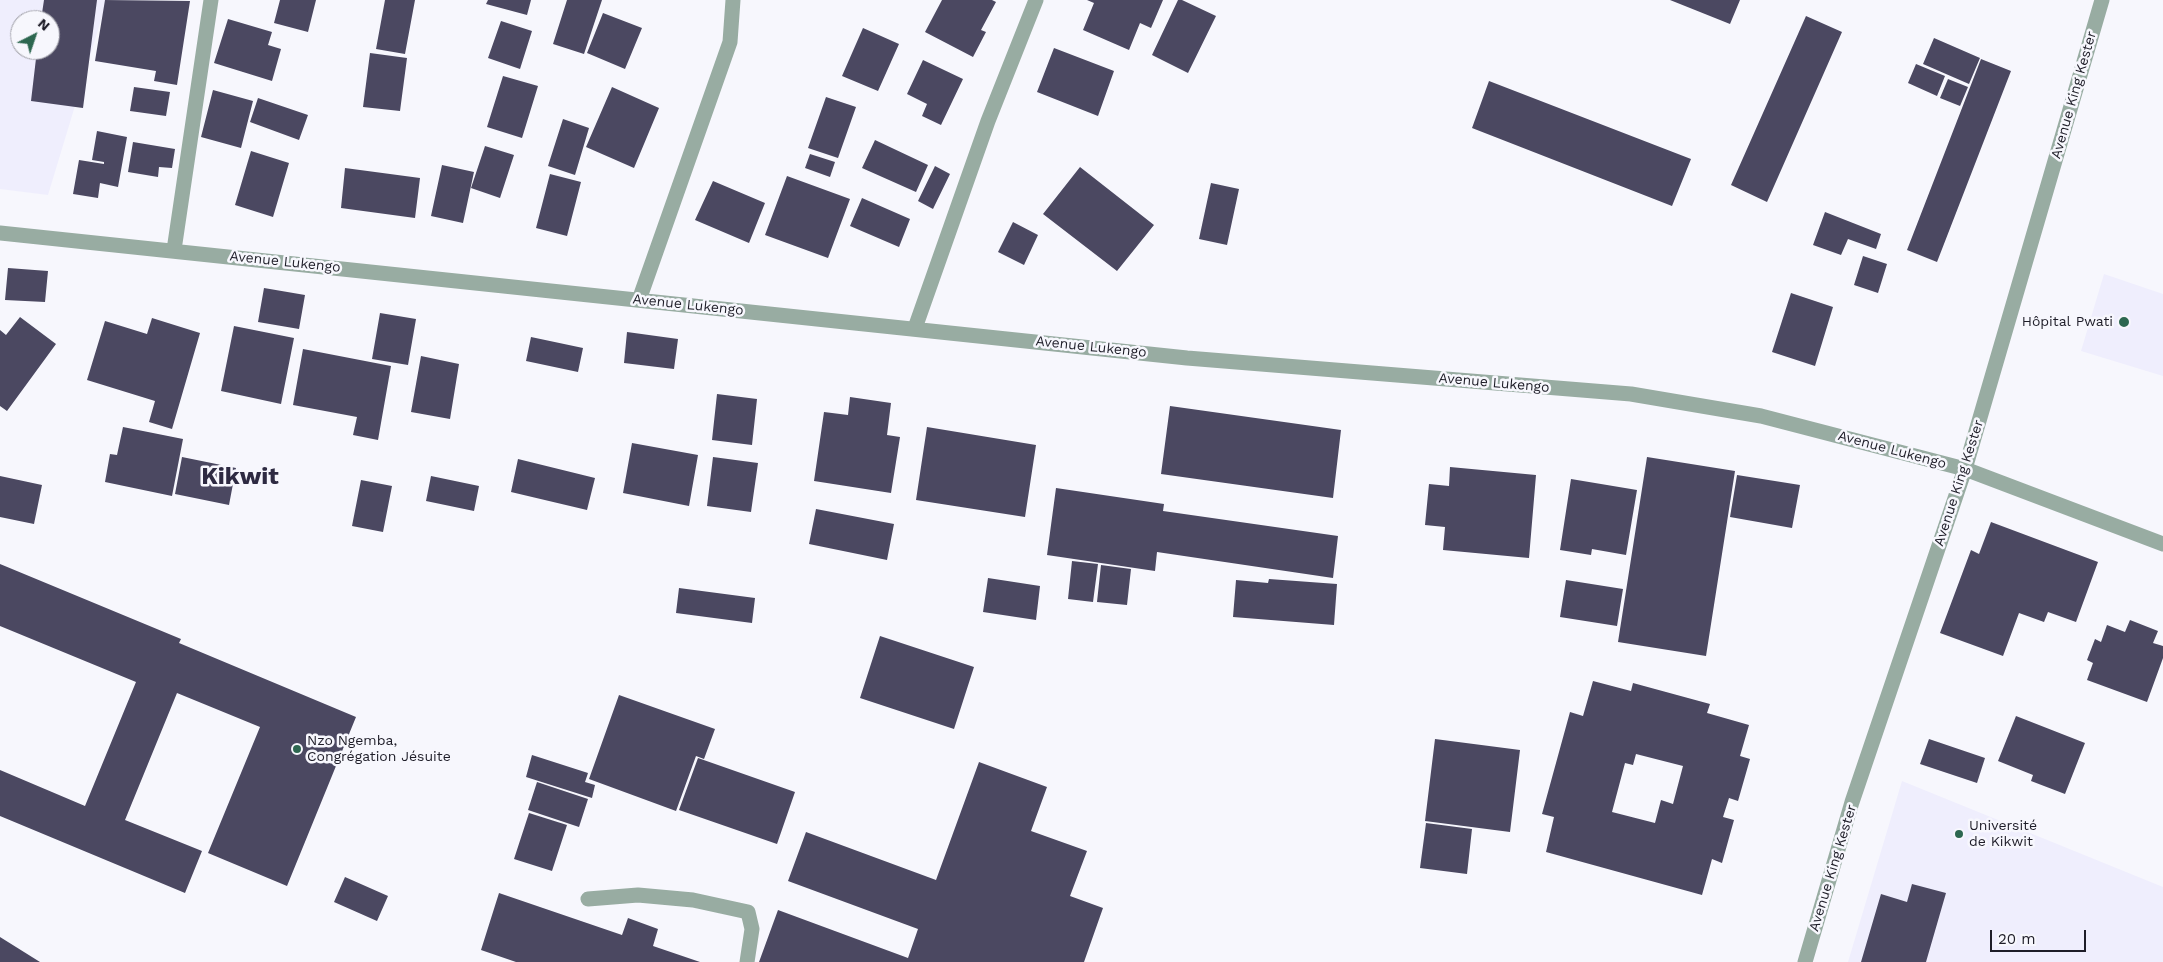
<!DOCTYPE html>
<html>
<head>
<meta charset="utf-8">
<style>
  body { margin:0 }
  #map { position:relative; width:2163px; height:962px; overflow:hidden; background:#f7f7fd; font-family:"Work Sans",sans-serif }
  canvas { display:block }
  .north { position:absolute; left:10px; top:10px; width:50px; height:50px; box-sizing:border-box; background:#f7f7fd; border:1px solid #a0a0a8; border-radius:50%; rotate:41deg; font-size:14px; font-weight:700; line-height:20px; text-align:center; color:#1e1d28 }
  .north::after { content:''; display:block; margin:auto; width:18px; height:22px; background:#2d6750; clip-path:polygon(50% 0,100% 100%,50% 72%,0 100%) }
  .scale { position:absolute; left:1990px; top:930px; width:96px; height:22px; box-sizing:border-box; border:2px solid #1e1d28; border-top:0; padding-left:6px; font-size:15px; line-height:18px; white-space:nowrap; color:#1e1d28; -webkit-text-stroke:4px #f7f7fd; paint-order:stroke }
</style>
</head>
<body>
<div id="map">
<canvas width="2163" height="962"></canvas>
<div class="north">N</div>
<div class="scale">20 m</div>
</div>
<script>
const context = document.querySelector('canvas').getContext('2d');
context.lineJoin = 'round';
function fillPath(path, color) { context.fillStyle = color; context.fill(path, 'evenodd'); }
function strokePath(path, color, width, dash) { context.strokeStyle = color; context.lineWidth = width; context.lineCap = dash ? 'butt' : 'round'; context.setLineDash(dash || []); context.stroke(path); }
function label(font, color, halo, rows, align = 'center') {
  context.font = font + ' "Work Sans",sans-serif'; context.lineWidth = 5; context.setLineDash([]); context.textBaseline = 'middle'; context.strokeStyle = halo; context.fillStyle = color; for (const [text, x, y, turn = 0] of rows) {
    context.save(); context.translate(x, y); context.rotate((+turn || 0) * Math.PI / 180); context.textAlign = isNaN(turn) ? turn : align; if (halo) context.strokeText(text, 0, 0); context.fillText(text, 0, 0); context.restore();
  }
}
fillPath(new Path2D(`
  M 0,0 L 107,0 L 48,195 L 0,189 ZM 20,20 L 50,20 L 50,50 L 20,50 Z
  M 2104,274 L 2163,294 L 2163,376 L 2081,351 Z
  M 1902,781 L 2163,887 L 2163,962 L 1848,962 Z`), '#efeefd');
fillPath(new Path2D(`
  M 44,0 L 97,0 L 83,108 L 31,101 L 37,50 L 50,50 L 50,20 L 41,20 Z
  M 105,0 L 190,1 L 177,85 L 154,81 L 156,71 L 95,61 Z
  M 280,0 L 316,0 L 308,32 L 274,23 Z
  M 385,0 L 415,0 L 405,54 L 376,49 Z
  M 488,0 L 531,0 L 527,15 L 486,4 Z
  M 567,0 L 602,0 L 584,54 L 553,44 Z
  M 942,0 L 992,0 L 996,2 L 981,30 L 986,32 L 973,57 L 925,32 Z
  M 1087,0 L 1163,0 L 1151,28 L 1140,23 L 1129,50 L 1083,30 L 1094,3 Z
  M 1178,0 L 1182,0 L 1216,16 L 1188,73 L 1152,55 Z
  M 1670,0 L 1740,0 L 1730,24 Z
  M 603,13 L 642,28 L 625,69 L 587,53 Z
  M 1806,16 L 1842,32 L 1767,202 L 1731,185 Z
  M 228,19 L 272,32 L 268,45 L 281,49 L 272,81 L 214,63 Z
  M 501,21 L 532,31 L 520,69 L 488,58 Z
  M 863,28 L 899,44 L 878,91 L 842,76 Z
  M 1934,38 L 1980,58 L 1969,84 L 1923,64 Z
  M 1054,48 L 1114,71 L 1098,116 L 1037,92 Z
  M 370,53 L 407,58 L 400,111 L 363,107 Z
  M 1981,59 L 2011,71 L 1937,262 L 1907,250 Z
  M 923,60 L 963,79 L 941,125 L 922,116 L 927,104 L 907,94 Z
  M 1916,64 L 1945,76 L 1937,96 L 1908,83 Z
  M 503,76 L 538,86 L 522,138 L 487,127 Z
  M 1948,79 L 1968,87 L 1960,106 L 1940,98 Z
  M 1489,81 L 1691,159 L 1672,206 L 1472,128 Z
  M 134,87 L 170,92 L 166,116 L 130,111 Z
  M 612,87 L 659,108 L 634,168 L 586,147 Z
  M 213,90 L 253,101 L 241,148 L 201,137 Z
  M 826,97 L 856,107 L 838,158 L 808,148 Z
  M 258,98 L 308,115 L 299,140 L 250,122 Z
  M 563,119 L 589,128 L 575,175 L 548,166 Z
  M 97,131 L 127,137 L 118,187 L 100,183 L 98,198 L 73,194 L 79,160 L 104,164 L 104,162 L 92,160 Z
  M 875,140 L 928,165 L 916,192 L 862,168 Z
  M 133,142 L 175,149 L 172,168 L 159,167 L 158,177 L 128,172 Z
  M 485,146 L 514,155 L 500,198 L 471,188 Z
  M 251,151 L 289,163 L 273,217 L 235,205 Z
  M 810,154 L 835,162 L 830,177 L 805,168 Z
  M 442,165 L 474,172 L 463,223 L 431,216 Z
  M 935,166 L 950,174 L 933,209 L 918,201 Z
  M 1080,167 L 1154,225 L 1117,271 L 1043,214 Z
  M 345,168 L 420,178 L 415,218 L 341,208 Z
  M 550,174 L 581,182 L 567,236 L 536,228 Z
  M 787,176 L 850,199 L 828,258 L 765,235 Z
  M 713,181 L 765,203 L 749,243 L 695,220 Z
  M 1211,183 L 1239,189 L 1227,245 L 1199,239 Z
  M 862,198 L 910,219 L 899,247 L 850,226 Z
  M 1825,212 L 1881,234 L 1876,249 L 1848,239 L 1841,255 L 1813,245 Z
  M 1013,222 L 1038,235 L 1024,265 L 998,252 Z
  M 1863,256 L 1887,264 L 1878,293 L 1854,285 Z
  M 8,268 L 48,271 L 45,302 L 5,300 Z
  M 264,288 L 305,295 L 299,329 L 258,322 Z
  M 1791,293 L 1833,307 L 1815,366 L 1772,352 Z
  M 380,313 L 416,319 L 408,365 L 372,359 Z
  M 20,317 L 56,344 L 7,411 L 0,406 L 0,330 L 6,335 Z
  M 152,318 L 200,333 L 172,429 L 149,422 L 155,401 L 87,380 L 105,321 L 147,334 Z
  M 234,326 L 294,338 L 281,404 L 221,391 Z
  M 627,332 L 678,339 L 674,369 L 624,363 Z
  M 531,337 L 583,348 L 578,372 L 526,361 Z
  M 303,349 L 391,366 L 378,440 L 353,435 L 357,417 L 293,405 Z
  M 421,356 L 459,364 L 450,419 L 411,412 Z
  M 717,394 L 757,399 L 752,445 L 712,440 Z
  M 850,397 L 891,403 L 887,435 L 900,437 L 891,493 L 814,481 L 824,412 L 848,415 Z
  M 1170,406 L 1341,430 L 1333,498 L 1161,474 Z
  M 123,427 L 183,439 L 172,496 L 105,482 L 110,454 L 117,455 Z
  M 927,427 L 1036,445 L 1025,517 L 916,500 Z
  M 632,443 L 698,455 L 689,506 L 623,493 Z
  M 182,457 L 236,468 L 229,505 L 175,494 Z
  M 713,457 L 758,463 L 751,512 L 707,506 Z
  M 1647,457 L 1735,471 L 1706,656 L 1618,642 Z
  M 518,459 L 595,478 L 587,510 L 511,492 Z
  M 1450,467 L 1536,475 L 1529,558 L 1443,550 L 1445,527 L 1425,525 L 1429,484 L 1449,486 Z
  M 1737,475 L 1800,485 L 1792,528 L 1730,517 Z
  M 0,476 L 42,485 L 34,524 L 0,517 Z
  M 431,476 L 479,486 L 474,511 L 426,501 Z
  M 1571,479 L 1637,490 L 1626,555 L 1592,549 L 1591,555 L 1560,550 Z
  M 361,480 L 392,486 L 383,532 L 352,526 Z
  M 1056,488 L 1164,504 L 1163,511 L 1338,536 L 1333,578 L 1157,552 L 1155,571 L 1047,555 Z
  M 816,509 L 894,524 L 887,560 L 809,544 Z
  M 1991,522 L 2098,562 L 2076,622 L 2048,612 L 2044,622 L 2019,613 L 2003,656 L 1940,633 L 1971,550 L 1979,554 Z
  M 1072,561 L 1098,564 L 1093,602 L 1068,599 Z
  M 0,564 L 181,639 L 179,643 L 356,717 L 287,886 L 208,853 L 260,727 L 177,693 L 125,820 L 202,851 L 185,893 L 0,816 L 0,770 L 85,806 L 136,682 L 0,626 Z
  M 1101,565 L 1131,569 L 1127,605 L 1097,602 Z
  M 988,578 L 1040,586 L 1036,620 L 983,612 Z
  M 1269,579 L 1337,584 L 1334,625 L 1233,617 L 1236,580 L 1268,583 Z
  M 1566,580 L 1623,589 L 1617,626 L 1560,617 Z
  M 679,588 L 755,598 L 752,623 L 676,613 Z
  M 2130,620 L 2158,631 L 2153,643 L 2163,646 L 2163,658 L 2147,702 L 2087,680 L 2093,663 L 2087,660 L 2095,639 L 2101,642 L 2107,625 L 2125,632 Z
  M 880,636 L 974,667 L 954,729 L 860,698 Z
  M 1593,681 L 1631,691 L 1633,683 L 1710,704 L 1707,713 L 1749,725 L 1740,756 L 1750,759 L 1738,801 L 1729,798 L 1723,817 L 1734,820 L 1722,863 L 1712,859 L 1702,895 L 1546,852 L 1554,817 L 1542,814 L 1570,712 L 1583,716 ZM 1636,754 L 1683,766 L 1673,804 L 1661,800 L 1655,823 L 1612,812 L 1625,763 L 1633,765 Z
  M 619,695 L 715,729 L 704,759 L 696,756 L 676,811 L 589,779 Z
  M 2016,716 L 2085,743 L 2065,794 L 2031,781 L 2033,775 L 1998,761 Z
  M 1435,739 L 1520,750 L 1510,832 L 1425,821 Z
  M 1929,739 L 1985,758 L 1977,783 L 1920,764 Z
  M 532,755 L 588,773 L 585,782 L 595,785 L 592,798 L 526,777 Z
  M 698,758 L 795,792 L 777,844 L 679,810 Z
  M 979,762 L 1047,787 L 1031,831 L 1087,851 L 1070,896 L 1103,908 L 1084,962 L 759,962 L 778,910 L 908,958 L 918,929 L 788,881 L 806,832 L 936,880 Z
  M 537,782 L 588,799 L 579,827 L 528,810 Z
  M 529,813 L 567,825 L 552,871 L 514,859 Z
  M 1426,823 L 1472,829 L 1467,874 L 1420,868 Z
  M 345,877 L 388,896 L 377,921 L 334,902 Z
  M 1912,884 L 1946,893 L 1926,962 L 1861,962 L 1881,894 L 1907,902 Z
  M 499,893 L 622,935 L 628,918 L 658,929 L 653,946 L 700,962 L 516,962 L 481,950 Z
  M 0,937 L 40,962 L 0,962 Z`), '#4b4861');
strokePath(new Path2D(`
  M 0,233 L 1187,358 L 1631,394 L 1761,416 L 1965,469 L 2163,544
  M 174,250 L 211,0
  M 639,300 L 730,42 L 733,0
  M 915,328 L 988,121 L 1036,0
  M 588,899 L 638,895 L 693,900 L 748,912 L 752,929 L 747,962
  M 1805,962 L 1852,802 L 1965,469 L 2102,0`), '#98aca2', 15);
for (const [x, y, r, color] of [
  [2124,322,6,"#2d6750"],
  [297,749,5,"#2d6750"],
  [1959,834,5,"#2d6750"]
]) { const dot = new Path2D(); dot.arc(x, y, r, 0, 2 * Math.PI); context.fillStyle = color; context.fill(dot); strokePath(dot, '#f7f7fd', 2); }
label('14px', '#1e1d28', '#f7f7fd', [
  ["Avenue King Kester",2074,95,-74],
  ["Avenue Lukengo",285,262,6],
  ["Avenue Lukengo",688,305,6],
  ["Avenue Lukengo",1091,347,6],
  ["Avenue Lukengo",1494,383,5],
  ["Avenue Lukengo",1892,450,15],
  ["Avenue King Kester",1959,483,-72],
  ["Avenue King Kester",1833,868,-73]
]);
label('14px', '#1e1d28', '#f7f7fd', [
  ["Hôpital Pwati",2113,322,"right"],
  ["Nzo Ngemba,",307,741],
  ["Congrégation Jésuite",307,757],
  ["Université",1969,826],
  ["de Kikwit",1969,842]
], 'left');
label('bold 24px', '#2e2a42', '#f7f7fd', [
  ["Kikwit",240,477]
]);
</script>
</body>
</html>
